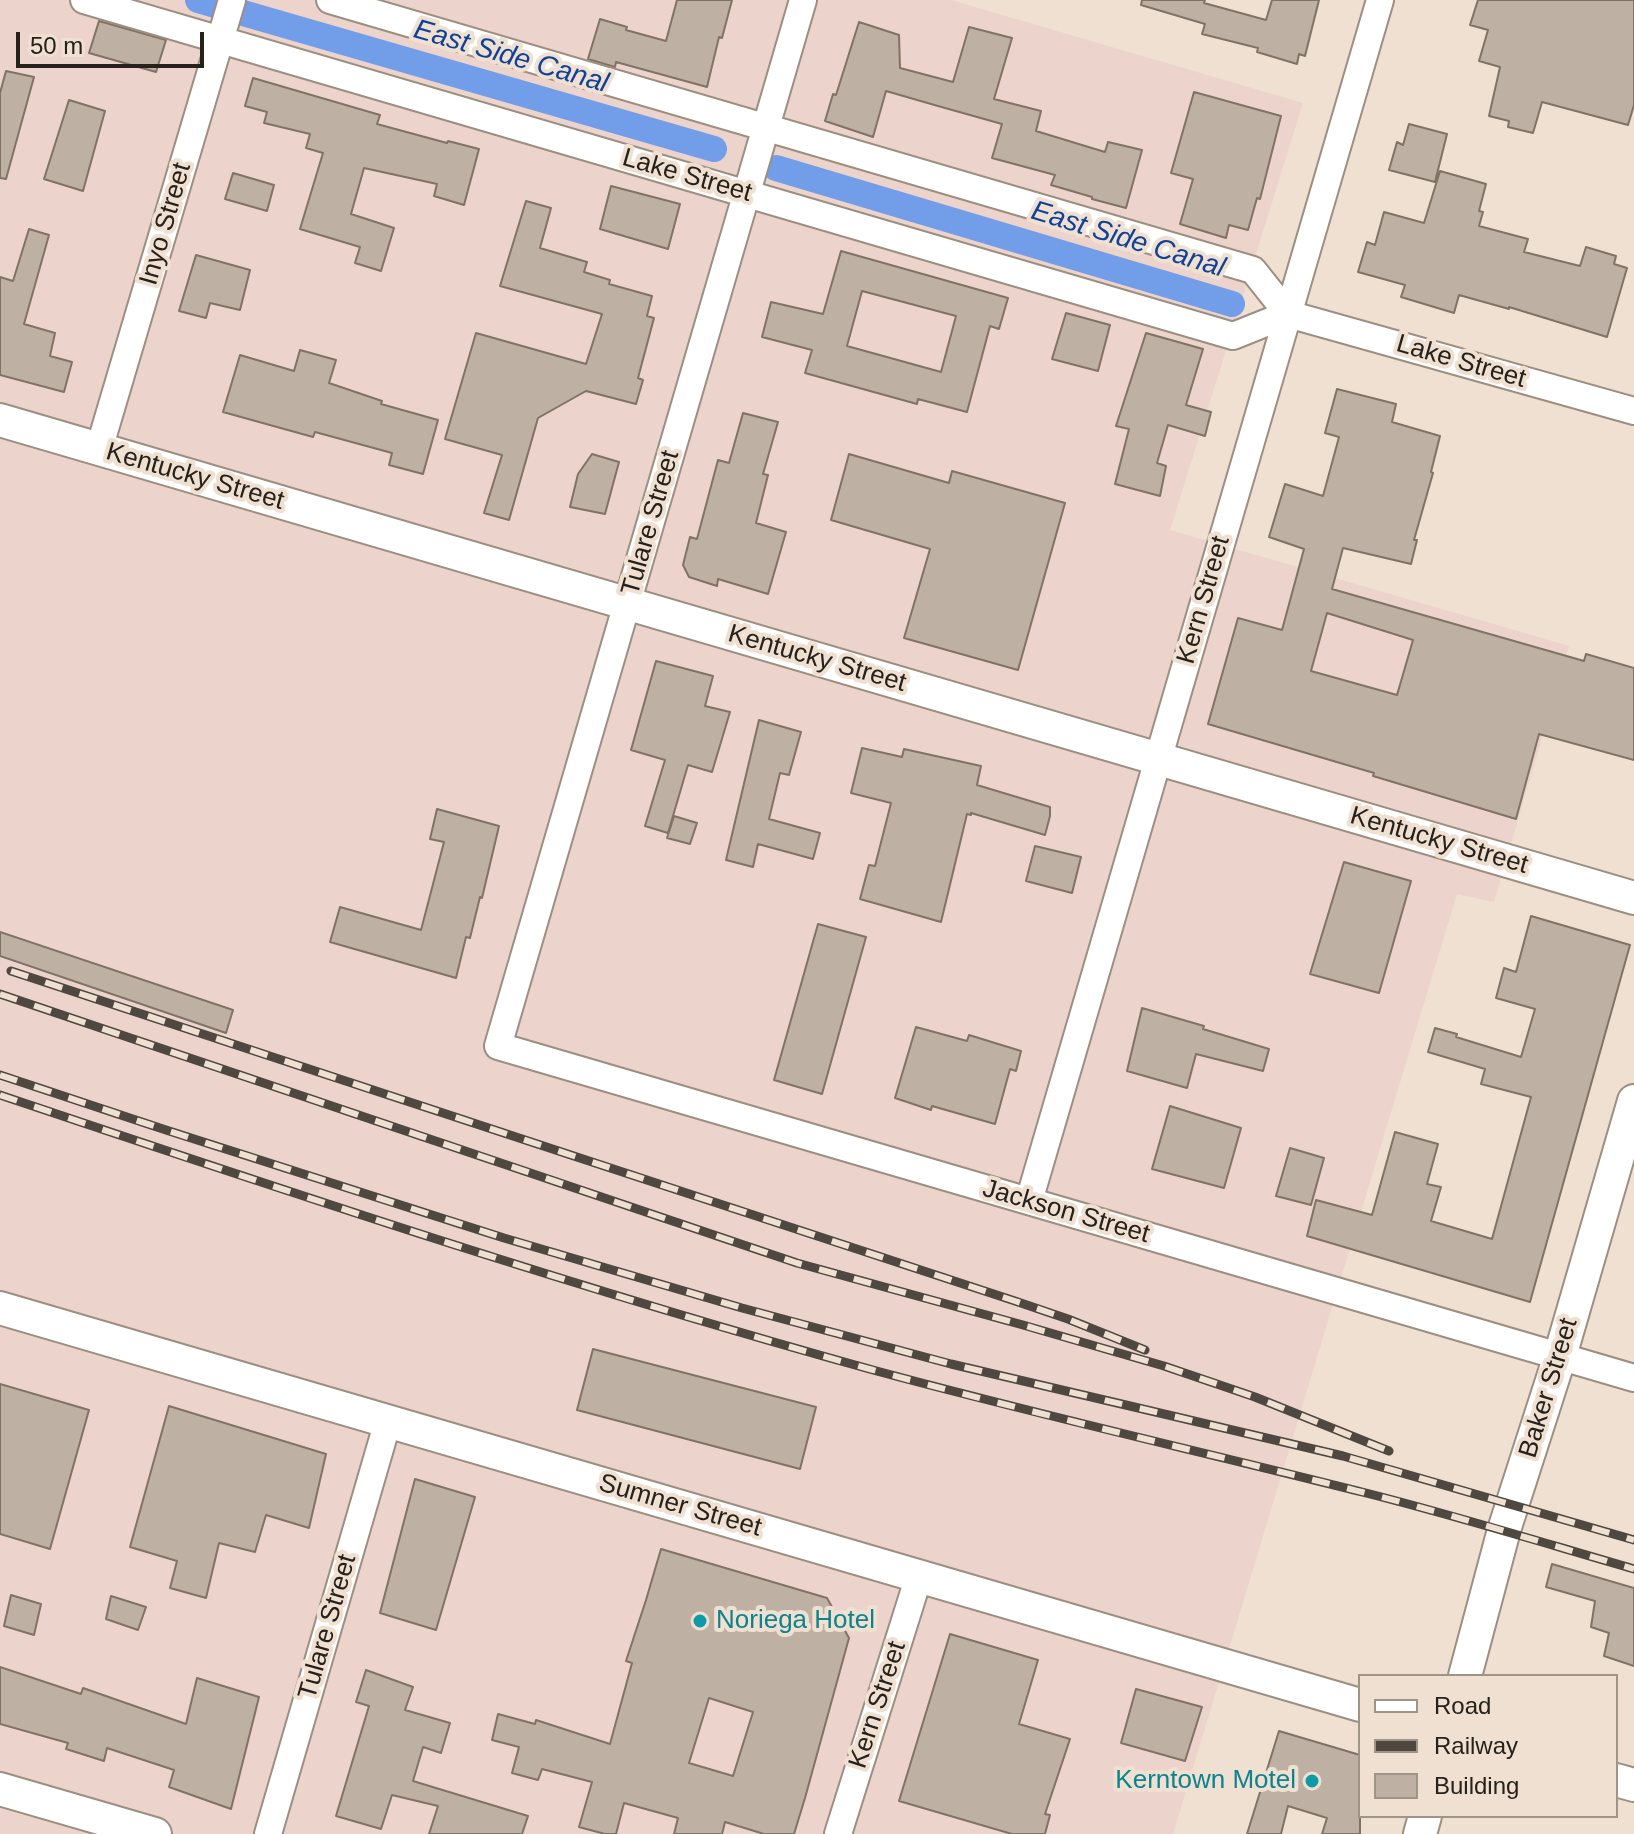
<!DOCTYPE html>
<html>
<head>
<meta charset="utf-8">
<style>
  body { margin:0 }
  #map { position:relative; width:1634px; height:1834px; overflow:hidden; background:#efe0d1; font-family:Helvetica,sans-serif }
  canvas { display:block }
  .legend { position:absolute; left:1358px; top:1674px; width:260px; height:144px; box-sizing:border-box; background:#efe0d1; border:2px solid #9f9488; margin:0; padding:10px 14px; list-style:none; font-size:24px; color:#26211b }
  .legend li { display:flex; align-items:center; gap:16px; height:40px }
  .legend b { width:40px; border:2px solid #9f9488 }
  .scale { position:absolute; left:16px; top:32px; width:188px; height:36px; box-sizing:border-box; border:4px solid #26211b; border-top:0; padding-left:10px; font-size:24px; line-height:28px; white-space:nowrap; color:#26211b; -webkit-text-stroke:6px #efe0d1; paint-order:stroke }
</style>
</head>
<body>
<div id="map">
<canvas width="1634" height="1834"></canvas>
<ul class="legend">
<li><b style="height:10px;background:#fff"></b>Road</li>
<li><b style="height:10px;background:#4f4840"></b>Railway</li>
<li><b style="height:22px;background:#beb0a2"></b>Building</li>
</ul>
<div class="scale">50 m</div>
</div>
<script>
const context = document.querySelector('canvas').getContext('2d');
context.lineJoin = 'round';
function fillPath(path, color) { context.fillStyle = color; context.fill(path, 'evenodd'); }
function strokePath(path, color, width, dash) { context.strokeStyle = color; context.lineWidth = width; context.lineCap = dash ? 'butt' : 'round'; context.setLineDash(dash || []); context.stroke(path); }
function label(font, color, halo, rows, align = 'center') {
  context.font = font + ' Helvetica,sans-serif'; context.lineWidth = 8; context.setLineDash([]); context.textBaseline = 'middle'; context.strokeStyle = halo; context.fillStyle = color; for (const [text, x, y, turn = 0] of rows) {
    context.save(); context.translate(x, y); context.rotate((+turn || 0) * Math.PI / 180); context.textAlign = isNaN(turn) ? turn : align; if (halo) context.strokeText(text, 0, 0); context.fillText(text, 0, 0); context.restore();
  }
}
fillPath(new Path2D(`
  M 0,0 L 951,0 L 1303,103 L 1170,530 L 1569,646 L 1494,902 L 1457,894 L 1173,1834 L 0,1834 Z`), '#ecd3cb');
strokePath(new Path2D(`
  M 198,0 L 714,149
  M 776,168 L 1232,304`), '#729ee9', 26);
const building = new Path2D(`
  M 677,0 L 732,0 L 722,38 L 719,37 L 707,87 L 616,62 L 615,67 L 588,59 L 600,19 L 627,27 L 626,30 L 666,41 Z
  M 1142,0 L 1205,0 L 1204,3 L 1266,20 L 1272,0 L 1319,0 L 1305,56 L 1299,54 L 1297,64 L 1257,52 L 1258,48 L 1202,34 L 1205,24 L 1141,5 Z
  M 1478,0 L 1634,0 L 1634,105 L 1628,125 L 1542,102 L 1533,133 L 1508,127 L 1509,121 L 1489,116 L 1500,67 L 1479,61 L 1488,30 L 1470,25 Z
  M 99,21 L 166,40 L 156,72 L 89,53 Z
  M 859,22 L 899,35 L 900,68 L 953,82 L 969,27 L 1012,38 L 994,99 L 1041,111 L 1036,131 L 1105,152 L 1108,142 L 1142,150 L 1126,208 L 1092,199 L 1092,197 L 1051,185 L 1055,175 L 992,158 L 1002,124 L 938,106 L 886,91 L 873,137 L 825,121 L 833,94 L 836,95 Z
  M 6,71 L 34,77 L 6,179 L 0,178 L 0,93 Z
  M 253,78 L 380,115 L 377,124 L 447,143 L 448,141 L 479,149 L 464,205 L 434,196 L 437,184 L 364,168 L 351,214 L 394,228 L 381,271 L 355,263 L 360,247 L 300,229 L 323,153 L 306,148 L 310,134 L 264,123 L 267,112 L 245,106 Z
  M 1194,92 L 1281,116 L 1260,199 L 1257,198 L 1248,230 L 1229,225 L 1226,238 L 1180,224 L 1193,179 L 1171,173 Z
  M 69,100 L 105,111 L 83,191 L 44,179 Z
  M 1409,124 L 1447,134 L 1435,182 L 1389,170 L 1397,142 L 1403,145 Z
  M 1440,171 L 1486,184 L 1479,211 L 1483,212 L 1479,226 L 1528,239 L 1524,252 L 1580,266 L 1586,247 L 1616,256 L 1614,264 L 1627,268 L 1607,337 L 1509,307 L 1509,309 L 1459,295 L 1454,313 L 1401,297 L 1405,285 L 1358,272 L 1367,242 L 1375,245 L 1384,212 L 1424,223 Z
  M 233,173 L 274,185 L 267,211 L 225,199 Z
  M 611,186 L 680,204 L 668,249 L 600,229 Z
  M 526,201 L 551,208 L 540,248 L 587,262 L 584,272 L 610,280 L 609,284 L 652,296 L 647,316 L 654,318 L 638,378 L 643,380 L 636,404 L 586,391 L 538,418 L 509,520 L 484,513 L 502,455 L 445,439 L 476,333 L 586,364 L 602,314 L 500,286 Z
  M 29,229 L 49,235 L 24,324 L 55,333 L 50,356 L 72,362 L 64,392 L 0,375 L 0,277 L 13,281 Z
  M 841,251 L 1008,298 L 999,329 L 990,326 L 967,412 L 918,399 L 917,404 L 805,373 L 812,350 L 762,337 L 771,302 L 823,314 ZM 862,291 L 956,316 L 941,372 L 847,346 Z
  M 196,255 L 250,270 L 240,310 L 210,303 L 206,318 L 179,311 Z
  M 1066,313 L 1110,325 L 1098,371 L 1052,359 Z
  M 1146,333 L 1203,349 L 1186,405 L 1211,412 L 1205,436 L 1168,425 L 1157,463 L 1166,466 L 1160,496 L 1115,484 L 1129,429 L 1116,426 Z
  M 300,350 L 336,360 L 329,383 L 382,401 L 381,404 L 438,420 L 423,474 L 389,465 L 392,453 L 315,432 L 313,437 L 223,412 L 240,355 L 294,371 Z
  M 1337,389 L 1396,404 L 1392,422 L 1440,436 L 1431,472 L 1433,473 L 1414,540 L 1417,540 L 1411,564 L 1343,548 L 1332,589 L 1584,661 L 1586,654 L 1634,668 L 1634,760 L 1539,734 L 1516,819 L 1373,776 L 1374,773 L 1208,724 L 1238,618 L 1282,630 L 1304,549 L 1269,537 L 1285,484 L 1323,496 L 1339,437 L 1325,433 ZM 1327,613 L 1413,640 L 1397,695 L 1311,671 Z
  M 743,413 L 778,422 L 763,474 L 768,475 L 756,523 L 786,532 L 768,594 L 718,579 L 717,586 L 689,577 L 683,565 L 690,537 L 697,539 L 718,460 L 729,463 Z
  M 592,454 L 619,462 L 605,514 L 570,507 L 578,474 Z
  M 849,454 L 949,483 L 952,471 L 1065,503 L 1018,670 L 904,638 L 930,549 L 831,520 Z
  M 656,661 L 713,676 L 705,706 L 730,712 L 712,772 L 688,765 L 668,833 L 645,826 L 665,760 L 631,750 Z
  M 759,720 L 801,732 L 789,775 L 780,773 L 769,819 L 820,833 L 813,859 L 758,844 L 753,867 L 726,860 Z
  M 862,748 L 902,757 L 904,749 L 981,766 L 977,785 L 1050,807 L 1050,816 L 1045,835 L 971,813 L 971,815 L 967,814 L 941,922 L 860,899 L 869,865 L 875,866 L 891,803 L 851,793 Z
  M 437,809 L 499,826 L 482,898 L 480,897 L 470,938 L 466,937 L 456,978 L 330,942 L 340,907 L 421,930 L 444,842 L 430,839 Z
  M 674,816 L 697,823 L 690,844 L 667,838 Z
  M 1035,846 L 1081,857 L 1072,893 L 1026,881 Z
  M 1344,862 L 1411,881 L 1379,993 L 1310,974 Z
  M 1531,916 L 1630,945 L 1530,1302 L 1307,1236 L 1316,1200 L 1372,1215 L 1395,1132 L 1438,1144 L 1427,1184 L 1441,1187 L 1431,1221 L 1492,1239 L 1531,1097 L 1481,1084 L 1485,1069 L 1428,1052 L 1435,1028 L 1457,1034 L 1456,1037 L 1521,1057 L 1535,1009 L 1496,998 L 1504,968 L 1516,972 Z
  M 818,924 L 866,937 L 822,1094 L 774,1080 Z
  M 0,932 L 233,1010 L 226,1033 L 0,956 Z
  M 1142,1008 L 1204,1026 L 1203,1029 L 1269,1049 L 1263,1071 L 1196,1054 L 1187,1088 L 1127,1071 Z
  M 916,1027 L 967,1041 L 969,1035 L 1021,1051 L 1016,1071 L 1010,1069 L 995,1124 L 932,1106 L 931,1110 L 895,1098 Z
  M 1170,1106 L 1241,1128 L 1224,1188 L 1152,1169 Z
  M 1290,1148 L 1324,1158 L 1311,1205 L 1276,1196 Z
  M 593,1349 L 816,1407 L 800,1469 L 577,1410 Z
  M 0,1384 L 89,1410 L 50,1549 L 0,1534 Z
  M 169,1406 L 326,1454 L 309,1528 L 266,1515 L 255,1552 L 219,1543 L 206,1598 L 170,1588 L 177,1561 L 130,1547 Z
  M 415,1479 L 475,1497 L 436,1630 L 380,1613 Z
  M 661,1549 L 827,1598 L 849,1638 L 805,1798 L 794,1834 L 764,1834 L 725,1822 L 722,1834 L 674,1834 L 678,1818 L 624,1803 L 616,1834 L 605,1834 L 579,1827 L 592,1782 L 542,1769 L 538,1780 L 512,1773 L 519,1747 L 492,1740 L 498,1714 L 535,1724 L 536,1720 L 610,1744 L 632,1663 L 626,1661 L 646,1600 ZM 709,1698 L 753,1712 L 733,1776 L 689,1763 Z
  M 1552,1564 L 1634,1588 L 1634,1666 L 1604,1656 L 1609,1633 L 1591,1627 L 1595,1601 L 1546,1587 Z
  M 11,1595 L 41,1604 L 34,1635 L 4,1626 Z
  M 111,1596 L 146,1607 L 138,1630 L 106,1619 Z
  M 950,1634 L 1038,1660 L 1019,1724 L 1070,1739 L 1045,1814 L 1050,1815 L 1045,1834 L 1012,1834 L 899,1801 Z
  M 0,1667 L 81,1694 L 83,1688 L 186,1724 L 197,1678 L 259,1697 L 231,1809 L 169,1787 L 174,1770 L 107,1748 L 104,1761 L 66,1749 L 68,1743 L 0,1724 Z
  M 366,1670 L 413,1687 L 405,1710 L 450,1723 L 441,1753 L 423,1747 L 413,1781 L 528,1816 L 522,1834 L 429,1834 L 438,1806 L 392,1795 L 381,1829 L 336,1816 L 369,1706 L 356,1702 Z
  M 1136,1689 L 1202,1707 L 1185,1761 L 1121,1743 Z
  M 1279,1731 L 1360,1755 L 1360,1834 L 1322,1834 L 1327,1818 L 1288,1806 L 1281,1834 L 1247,1834 Z`);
fillPath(building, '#beb0a2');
strokePath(building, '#807366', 2);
const minor = new Path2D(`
  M 84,0 L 1233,336 L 1288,314
  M 330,0 L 1253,270 L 1288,314 L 1634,411
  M 803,0 L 498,1046 L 1634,1378
  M 99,449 L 232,0
  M 1029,1201 L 1380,0
  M 268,1834 L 388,1421
  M 838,1834 L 919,1576`);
const tertiary = new Path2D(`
  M 0,420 L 1634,898
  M 0,1308 L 1360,1705
  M 1465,1676 L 1504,1530 L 1560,1356 L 1634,1101
  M 1616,1780 L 1634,1785
  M 0,1789 L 155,1834
  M 1420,1834 L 1425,1816`);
strokePath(minor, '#9c8f81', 30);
strokePath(tertiary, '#9c8f81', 36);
strokePath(minor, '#fff', 26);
strokePath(tertiary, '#fff', 32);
const rail = new Path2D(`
  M 11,971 L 1015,1301 L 1068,1319 L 1145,1350
  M 0,994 L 797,1263 L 1023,1325 L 1164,1366 L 1255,1397 L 1389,1451
  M 0,1075 L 166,1130 L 504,1238 L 742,1308 L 951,1364 L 1343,1456 L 1634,1540
  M 0,1095 C 289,1192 579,1289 873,1370 C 1035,1414 1199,1451 1362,1492 C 1454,1515 1544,1543 1634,1569`);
strokePath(rail, '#4f4840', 9);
strokePath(rail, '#efe0d1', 6, [18]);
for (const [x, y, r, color] of [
  [700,1621,8,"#0f9aa8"],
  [1312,1781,8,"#0f9aa8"]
]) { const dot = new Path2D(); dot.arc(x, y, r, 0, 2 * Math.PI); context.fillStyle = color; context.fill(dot); strokePath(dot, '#efe0d1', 3); }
label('26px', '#26211b', '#efe0d1', [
  ["Lake Street",687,176,16],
  ["Inyo Street",166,224,-74],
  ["Lake Street",1461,362,16],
  ["Kentucky Street",195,477,16],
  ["Tulare Street",651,523,-74],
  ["Kern Street",1204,600,-74],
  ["Kentucky Street",817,659,16],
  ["Kentucky Street",1439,841,16],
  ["Jackson Street",1066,1212,16],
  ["Baker Street",1549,1388,-73],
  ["Sumner Street",680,1506,16],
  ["Tulare Street",328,1627,-74],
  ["Kern Street",878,1705,-72]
]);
label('26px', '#0d838f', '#efe0d1', [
  ["Noriega Hotel",716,1621],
  ["Kerntown Motel",1296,1781,"right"]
], 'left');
label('italic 28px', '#0f4198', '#efe0d1', [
  ["East Side Canal",511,57,16],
  ["East Side Canal",1128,240,17]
]);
</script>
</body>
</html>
